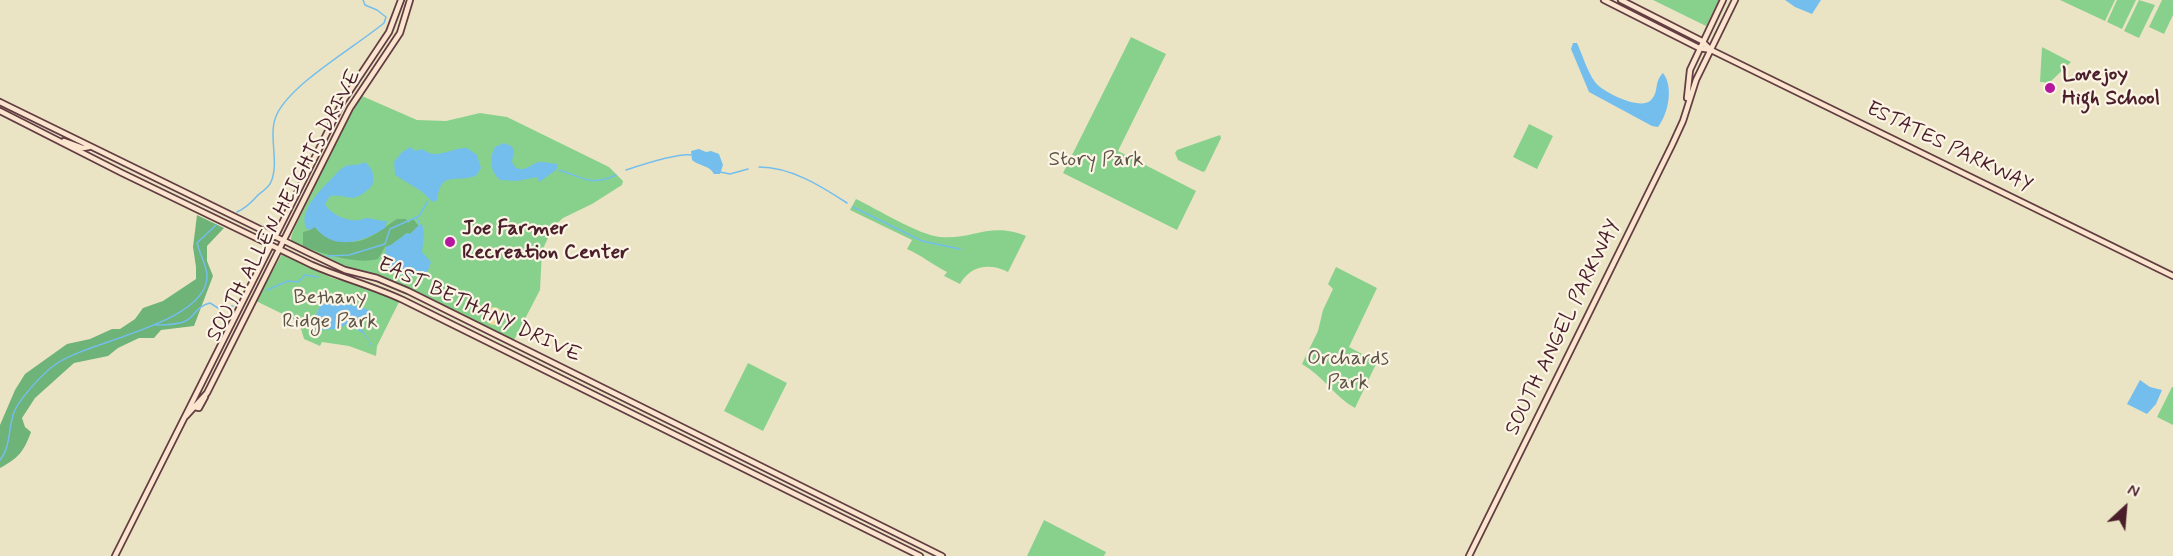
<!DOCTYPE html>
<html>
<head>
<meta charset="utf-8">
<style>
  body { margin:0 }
  #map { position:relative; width:2173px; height:556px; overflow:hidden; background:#ebe4c4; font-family:Mynerve,sans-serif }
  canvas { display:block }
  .north { position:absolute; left:2095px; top:478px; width:60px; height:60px; -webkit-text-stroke:4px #fcf5e5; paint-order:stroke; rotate:26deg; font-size:16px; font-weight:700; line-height:24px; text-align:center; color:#4a1f2b }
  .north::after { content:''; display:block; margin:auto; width:21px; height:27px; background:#4a1f2b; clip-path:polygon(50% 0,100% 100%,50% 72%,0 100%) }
</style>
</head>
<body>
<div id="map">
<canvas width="2173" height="556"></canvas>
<div class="north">N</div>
</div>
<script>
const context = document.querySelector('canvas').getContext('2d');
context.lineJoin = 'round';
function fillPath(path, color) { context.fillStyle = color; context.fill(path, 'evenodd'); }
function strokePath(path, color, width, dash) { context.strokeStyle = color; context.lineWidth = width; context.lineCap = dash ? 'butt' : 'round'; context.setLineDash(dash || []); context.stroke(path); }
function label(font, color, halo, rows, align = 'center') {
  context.font = font + ' Mynerve,sans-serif'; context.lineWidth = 4.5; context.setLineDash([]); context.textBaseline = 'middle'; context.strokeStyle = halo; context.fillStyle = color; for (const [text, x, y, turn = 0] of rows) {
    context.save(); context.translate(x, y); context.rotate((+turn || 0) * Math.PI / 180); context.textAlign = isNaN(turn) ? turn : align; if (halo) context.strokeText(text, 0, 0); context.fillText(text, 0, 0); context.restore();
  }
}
fillPath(new Path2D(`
  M 1653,0 L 1719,0 L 1706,26 Z
  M 2060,0 L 2115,0 L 2105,21 Z
  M 2117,0 L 2136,0 L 2122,29 L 2107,22 Z
  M 2139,0 L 2155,5 L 2139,38 L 2124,31 Z
  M 2162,0 L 2173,0 L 2173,15 L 2164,34 L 2149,27 Z
  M 1131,37 L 1166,54 L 1118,151 L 1196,191 L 1177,230 L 1063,173 Z
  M 2042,47 L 2071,62 L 2047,85 L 2044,82 L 2040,82 Z
  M 362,96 L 417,120 L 446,121 L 480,113 L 507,117 L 609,167 L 623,181 L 622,185 L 592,204 L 563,218 L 553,227 L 542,251 L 540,290 L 514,340 L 390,281 L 342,266 L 291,242 L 291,237 L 294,229 L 348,118 Z
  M 1529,124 L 1553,136 L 1537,169 L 1513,157 Z
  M 1220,135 L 1221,138 L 1205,171 L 1203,172 L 1178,160 L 1175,153 L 1177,150 Z
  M 856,199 C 877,209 919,235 940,237 C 973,240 990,221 1026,236 L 1008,272 C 990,263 971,265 960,284 L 944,276 L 947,272 C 933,265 921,255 907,249 L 912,240 L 850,210 Z
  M 282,254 L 332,278 L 372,289 L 396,299 L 399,302 L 377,346 L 376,356 L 349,346 L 322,342 L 320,346 L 304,339 L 299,322 L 256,301 Z
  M 1336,267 L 1377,288 L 1349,347 L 1377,362 L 1355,408 C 1335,397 1323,376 1302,364 L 1318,331 L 1323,310 L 1333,289 L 1328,284 Z
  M 748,363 L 787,383 L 763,431 L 724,411 Z
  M 2172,387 L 2173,387 L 2173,425 L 2157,417 Z
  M 1044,520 L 1106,552 L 1104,556 L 1027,556 Z`), '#88d18d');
fillPath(new Path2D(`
  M 197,215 L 224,228 L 207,246 L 207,261 L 213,276 L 194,326 L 161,330 L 154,338 L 139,338 L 118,348 L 108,356 L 74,363 L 35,398 L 22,418 L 25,427 L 31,432 C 24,451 19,458 0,468 L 0,425 L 15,390 L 25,374 L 67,344 L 90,339 L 112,329 L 120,329 L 135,319 L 143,308 L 163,301 L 196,279 L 196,267 L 193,247 Z
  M 397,219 L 406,219 L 408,223 L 413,219 L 419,226 L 410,234 L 407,233 L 391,245 L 385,247 L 378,259 C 357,265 323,254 303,246 L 303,232 L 310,230 L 313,227 L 315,227 C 319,233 323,235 330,237 C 361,250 374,234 397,219 Z`), '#6eb378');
fillPath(new Path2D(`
  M485 316a9 9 0 1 1 18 0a9 9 0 1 1-18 0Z`), '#eeda9e');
fillPath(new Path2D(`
  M 1785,0 L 1821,0 L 1812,14 L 1795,7 Z
  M 1573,43 L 1577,43 C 1583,56 1587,71 1595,82 C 1602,92 1639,110 1650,101 C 1660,92 1653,83 1663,73 C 1674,87 1668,114 1658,127 L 1652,126 L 1589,92 L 1571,49 Z
  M 504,143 L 511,146 L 514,150 L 512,162 L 516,168 C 529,172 532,161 542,162 C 547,162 552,164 558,164 L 556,170 L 539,182 L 537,177 L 517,181 L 500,180 C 490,172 489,158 495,147 Z
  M 411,147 L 415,151 L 422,149 C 437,161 451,147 467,148 L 477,155 L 481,168 L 476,176 C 454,183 441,170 437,200 L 433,202 L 421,191 L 395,175 L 394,162 L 402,152 Z
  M 699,149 L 706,152 L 711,151 L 719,154 L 723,165 L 720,174 L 714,174 C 709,165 699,166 692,160 L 691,151 Z
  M 365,162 C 373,169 375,176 372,186 C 350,206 353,194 330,196 L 325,204 C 330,214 347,222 359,220 C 361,220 365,218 368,218 C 374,219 380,221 387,221 L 385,228 C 363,242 334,252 315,227 L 310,230 L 306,228 C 298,209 323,188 335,175 C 338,172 342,167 346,166 C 353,164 358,166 365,162 Z
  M 420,224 L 422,224 L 424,233 L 422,252 L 431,262 L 427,273 C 414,280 387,274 381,259 L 385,253 L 385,247 L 391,245 L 407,233 L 410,234 Z
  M 333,300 L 370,310 L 367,318 L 357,319 C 359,329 369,336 372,346 L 370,345 L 370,342 L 364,334 L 350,325 L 345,325 L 339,329 L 318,330 L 311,326 L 320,306 Z
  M 2140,380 L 2150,387 L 2162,390 L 2156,404 L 2147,414 L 2127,404 Z`), '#74beed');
strokePath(new Path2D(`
  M 759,167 C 791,167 821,186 847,203
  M 559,170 C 583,177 590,187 616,175
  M 626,170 C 641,165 678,153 691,155
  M 720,172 L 730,174 L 748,169
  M 853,207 L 922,241 L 960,249
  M 237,212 C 246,208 252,202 258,195 C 262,192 269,187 271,182 C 280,161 267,134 277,114 C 292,83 355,47 384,23 L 386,17 L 377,10 L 365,5 L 363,0
  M 417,218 L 419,223
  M 327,256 L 349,255 L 385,244 L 390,229 L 419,216 L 428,201
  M 267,290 L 288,281 L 298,282 L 305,275 L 318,277
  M 156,325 C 166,325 183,325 190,318 C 198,310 199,306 210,303 L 218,308 L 233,306
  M 0,460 C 11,447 8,428 14,412 C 20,398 43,373 56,364 C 88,341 204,324 207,278 C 208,267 199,253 197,243 L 216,225`), '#74beed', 1.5);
const secondary = new Path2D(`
  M 1604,0 L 1699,48 L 1711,50 L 2173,276
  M 1621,0 L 1702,41 L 1711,50
  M 1687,98 L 1690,70 L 1723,0
  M 0,102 L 309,253 L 345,270 L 377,278 L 408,291 L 942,556
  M 0,111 L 122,173 L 312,265 C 342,278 373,286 403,300 L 920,556
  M 64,141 L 83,148 L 89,147
  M 275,237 L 343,101 L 389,32 L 401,0
  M 195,407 L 199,408 L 205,397
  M 186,416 L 207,393 L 350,108 L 400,33 L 410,0
  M 115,556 L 271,245
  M 1469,556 L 1672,145 L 1683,121 L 1696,80 L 1735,0`);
strokePath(secondary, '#623d42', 8);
strokePath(secondary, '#fce5cf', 4.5);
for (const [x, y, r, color] of [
  [2050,88,6,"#b5179e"],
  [450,242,6,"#b5179e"]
]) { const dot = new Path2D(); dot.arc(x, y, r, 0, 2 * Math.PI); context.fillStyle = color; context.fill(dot); strokePath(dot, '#fcf5e5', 2); }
label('bold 21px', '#4a1f2b', '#fcf5e5', [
  ["Lovejoy",2062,76],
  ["High School",2062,100],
  ["Joe Farmer",462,230],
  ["Recreation Center",462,254]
], 'left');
label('21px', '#4a1f2b', '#fcf5e5', [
  ["ESTATES PARKWAY",1949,148,26],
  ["SOUTH ALLEN HEIGHTS DRIVE",285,206,-62],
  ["EAST BETHANY DRIVE",479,311,25],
  ["SOUTH ANGEL PARKWAY",1564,328,-64]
]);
label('21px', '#5d5448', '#fcf5e5', [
  ["Story Park",1096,161],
  ["Bethany",330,299],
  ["Ridge Park",330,323],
  ["Orchards",1348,360],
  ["Park",1348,384]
]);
</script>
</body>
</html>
